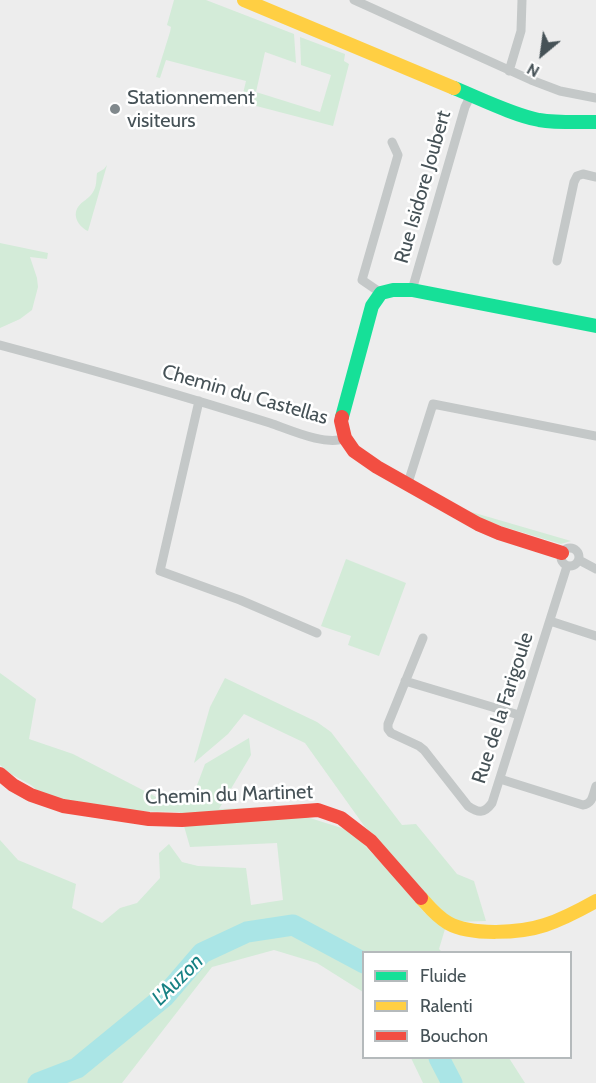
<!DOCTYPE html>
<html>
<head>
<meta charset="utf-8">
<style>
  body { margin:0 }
  #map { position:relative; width:596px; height:1083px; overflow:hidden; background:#ededed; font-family:Cabin,sans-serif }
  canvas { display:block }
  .legend { position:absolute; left:362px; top:951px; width:210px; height:108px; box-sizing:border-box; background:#fff; border:2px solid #b5babc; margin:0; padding:8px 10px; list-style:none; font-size:18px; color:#465257 }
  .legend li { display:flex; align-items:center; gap:12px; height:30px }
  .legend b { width:30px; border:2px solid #b5babc }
  .north { position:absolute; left:512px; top:24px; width:60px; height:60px; -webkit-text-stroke:4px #fff; paint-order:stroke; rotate:209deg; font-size:16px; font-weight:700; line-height:24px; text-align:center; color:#465257 }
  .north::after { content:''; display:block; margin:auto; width:21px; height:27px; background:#465257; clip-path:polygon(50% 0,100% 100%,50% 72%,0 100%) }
</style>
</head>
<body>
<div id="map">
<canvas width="596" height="1083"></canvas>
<ul class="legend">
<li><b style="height:8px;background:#16e098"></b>Fluide</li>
<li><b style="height:8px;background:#ffcf43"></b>Ralenti</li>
<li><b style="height:8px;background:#f24e42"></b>Bouchon</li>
</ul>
<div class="north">N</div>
</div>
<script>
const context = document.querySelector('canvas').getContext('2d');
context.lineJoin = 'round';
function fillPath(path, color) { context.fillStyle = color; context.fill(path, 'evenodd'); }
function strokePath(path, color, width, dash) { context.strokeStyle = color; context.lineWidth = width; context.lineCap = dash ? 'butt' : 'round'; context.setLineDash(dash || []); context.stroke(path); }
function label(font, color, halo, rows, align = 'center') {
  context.font = font + ' Cabin,sans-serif'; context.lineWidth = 5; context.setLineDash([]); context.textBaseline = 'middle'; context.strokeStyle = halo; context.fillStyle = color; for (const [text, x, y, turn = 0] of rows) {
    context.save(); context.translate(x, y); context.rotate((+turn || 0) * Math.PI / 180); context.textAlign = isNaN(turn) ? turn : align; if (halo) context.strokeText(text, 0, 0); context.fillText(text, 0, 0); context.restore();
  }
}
fillPath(new Path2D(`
  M 174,0 L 206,0 L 294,34 L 296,63 L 265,52 L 256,92 L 320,112 L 331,75 L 301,65 L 300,37 L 345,54 L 344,61 L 349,64 L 333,126 L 241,102 L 246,81 L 166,60 L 160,78 L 156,77 L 170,32 L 171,27 L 167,25 Z
  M 107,165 L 88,231 C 79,227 72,216 78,207 C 82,201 89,199 93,192 C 97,186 96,180 97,173 L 104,169 Z
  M 0,243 L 48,253 L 47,259 L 30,257 L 37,278 L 38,287 L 32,310 L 20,319 L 0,328 Z
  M 468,511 L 571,541 L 561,544 L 501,526 L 482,519 Z
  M 346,559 L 406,583 L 379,656 L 348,645 L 351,636 L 321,626 Z
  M 0,673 L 36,699 L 29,739 L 73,754 L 162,800 L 193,796 L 205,764 L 249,738 L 251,755 L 219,809 L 275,807 L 351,831 L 391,873 L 425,913 L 445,929 L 439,949 L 442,952 L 364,952 L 363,992 L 317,963 L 274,950 L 212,967 L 122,1083 L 0,1083 L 0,840 L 18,860 L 76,884 L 72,908 L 102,923 L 120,908 L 137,903 L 160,878 L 159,853 L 169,844 L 182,862 L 198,866 L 246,868 L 251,905 L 283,900 L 277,843 L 190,847 L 180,812 L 120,811 L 45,798 L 31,785 L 11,774 L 0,765 Z
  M 225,678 L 317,722 L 331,732 L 402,825 L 416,824 L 457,874 L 474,881 L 486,921 L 454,922 L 419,887 L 376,837 L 365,827 L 305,743 L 244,714 L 228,734 L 194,763 L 210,707 Z
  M 411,1058 L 509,1058 L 525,1083 L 423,1083 Z`), '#d3ebd8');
strokePath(new Path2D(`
  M 439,1058 L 452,1083
  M 38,1083 L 77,1068 L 165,996 L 202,953 L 247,932 L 293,925 L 364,963`), '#aae5e6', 21);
strokePath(new Path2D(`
  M 354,0 L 531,80 L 560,91 L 596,98
  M 509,71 L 521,31 L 522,0
  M 557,261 L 574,182 L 577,176 L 583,174 L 596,177
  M 412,290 L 465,107 L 471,95
  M 381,293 L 362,280 L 398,155 L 392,142
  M 0,345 C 90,369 181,395 270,423 C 288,429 327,447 345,438
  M 199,401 L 160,571 L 240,600 L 317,633
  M 408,483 L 433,404 L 596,436
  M561 557a9 9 0 1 1 18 0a9 9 0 1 1-18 0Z
  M 579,560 L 596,569
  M 550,621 L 596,636
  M 423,638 L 388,724 L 388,729 L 391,733 L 419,746 L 424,750 L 468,806 C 478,813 484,814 492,803 L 567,566
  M 405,681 L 519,715
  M 500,779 L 583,805 C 593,804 593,794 596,786`), '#c4c8c8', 9);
strokePath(new Path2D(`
  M 454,88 C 479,98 513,115 539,120 C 557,123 577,122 596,122
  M 342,417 L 372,306 L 381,293 L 393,290 L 412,290 L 596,326`), '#16e098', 14);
strokePath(new Path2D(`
  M 244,0 L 454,88
  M 421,898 C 429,907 437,917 448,923 C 471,936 521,933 545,925 C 563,919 580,910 596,901`), '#ffcf43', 14);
strokePath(new Path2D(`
  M 342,417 L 341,421 L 345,438 L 354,451 L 377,467 L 478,524 L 499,533 L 562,553
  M 0,774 L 13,785 L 31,795 L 63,806 L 149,819 L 182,820 L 318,810 L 341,818 L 371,841 L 421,898`), '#f24e42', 14);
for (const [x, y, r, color] of [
  [115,109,6,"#80888c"]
]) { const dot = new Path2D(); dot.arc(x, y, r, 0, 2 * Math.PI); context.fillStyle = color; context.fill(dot); strokePath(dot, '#fff', 2); }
label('20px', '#465257', '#fff', [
  ["Stationnement",127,98],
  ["visiteurs",127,121]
], 'left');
label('20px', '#465257', '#fff', [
  ["Rue Isidore Joubert",423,187,-74],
  ["Chemin du Castellas",245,395,16],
  ["Rue de la Farigoule",503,708,-72],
  ["Chemin du Martinet",229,795,-2]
]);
label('italic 21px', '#178184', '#fff', [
  ["L'Auzon",178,980,-45]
]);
</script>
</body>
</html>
